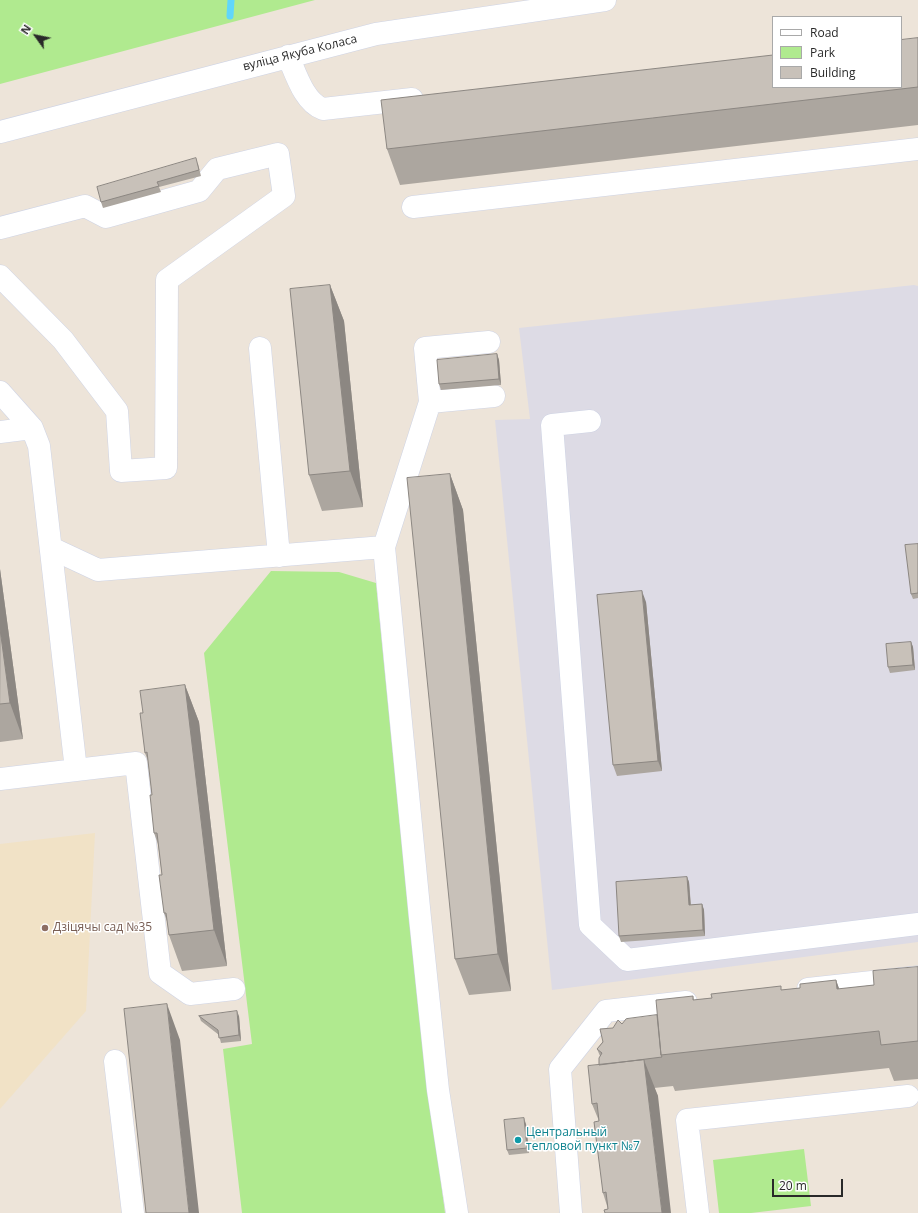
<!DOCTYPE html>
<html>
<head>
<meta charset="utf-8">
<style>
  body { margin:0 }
  #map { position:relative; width:918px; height:1213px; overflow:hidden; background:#ede4d9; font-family:"Open Sans",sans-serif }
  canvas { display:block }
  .legend { position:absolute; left:772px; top:16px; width:130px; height:72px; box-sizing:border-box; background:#fff; border:1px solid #a9a9a9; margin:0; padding:5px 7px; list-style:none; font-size:12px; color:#292929 }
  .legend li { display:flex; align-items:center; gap:8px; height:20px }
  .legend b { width:20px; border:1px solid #a9a9a9 }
  .north { position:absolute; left:16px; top:16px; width:40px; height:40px; -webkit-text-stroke:3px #fff; paint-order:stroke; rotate:303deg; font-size:11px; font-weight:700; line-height:16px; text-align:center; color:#292929 }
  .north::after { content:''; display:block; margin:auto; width:14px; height:18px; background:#292929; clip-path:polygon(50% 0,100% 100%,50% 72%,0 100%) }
  .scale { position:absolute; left:772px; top:1179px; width:71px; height:18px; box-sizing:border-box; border:2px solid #292929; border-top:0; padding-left:5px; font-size:12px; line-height:14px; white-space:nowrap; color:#292929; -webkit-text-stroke:3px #fff; paint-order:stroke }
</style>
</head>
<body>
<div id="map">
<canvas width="918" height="1213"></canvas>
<ul class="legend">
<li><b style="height:5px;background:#fff"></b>Road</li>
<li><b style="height:11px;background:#b0ea8f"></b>Park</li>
<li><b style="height:11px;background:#c8c1b9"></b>Building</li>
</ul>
<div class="north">N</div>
<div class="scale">20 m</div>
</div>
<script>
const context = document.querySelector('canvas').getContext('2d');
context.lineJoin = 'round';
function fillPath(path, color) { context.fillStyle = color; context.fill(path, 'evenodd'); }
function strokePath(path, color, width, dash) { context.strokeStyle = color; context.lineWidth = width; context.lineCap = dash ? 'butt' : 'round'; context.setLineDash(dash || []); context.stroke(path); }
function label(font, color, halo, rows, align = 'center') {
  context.font = font + ' "Open Sans",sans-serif'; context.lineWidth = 3; context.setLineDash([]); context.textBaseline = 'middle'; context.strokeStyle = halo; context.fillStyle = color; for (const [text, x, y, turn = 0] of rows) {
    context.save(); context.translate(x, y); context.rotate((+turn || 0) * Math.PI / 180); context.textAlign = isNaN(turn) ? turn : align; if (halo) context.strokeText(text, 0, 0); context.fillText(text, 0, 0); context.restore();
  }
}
fillPath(new Path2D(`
  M 914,285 L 918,286 L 918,942 L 552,990 L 495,420 L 530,419 L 519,328 Z`), '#dddbe5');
fillPath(new Path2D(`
  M 95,833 L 86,1011 L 0,1109 L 0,844 Z`), '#f1e2c6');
fillPath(new Path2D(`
  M 0,0 L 315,0 L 0,84 Z
  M 271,571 L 339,572 L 376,583 L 418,1005 L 445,1213 L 242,1213 L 223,1049 L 252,1044 L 204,653 Z
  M 804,1149 L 811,1206 L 751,1213 L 719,1213 L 713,1160 Z`), '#b0ea8f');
strokePath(new Path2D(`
  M 230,16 L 231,0`), '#60d6fb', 7);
const minor = new Path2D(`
  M 288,56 C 296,74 304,102 323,109 L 412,99
  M 0,132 L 376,34 L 605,0
  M 413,207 L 918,149
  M 0,228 L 85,206 L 106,217 L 199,191 L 217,169 L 278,154 L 284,196 L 167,280 L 166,468 L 121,471 L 117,411 L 63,340 L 0,276
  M 489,342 L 425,348 L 430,402 L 494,396
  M 260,348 L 279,556
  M 0,392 L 32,428 L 39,446 L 76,770 L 0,779
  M 590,421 L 552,425 L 590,925 L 627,960 L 918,924
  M 0,432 L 32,428
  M 384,547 L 430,402
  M 51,548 L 98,570 L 384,547 L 420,918 L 438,1090 L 457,1213
  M 76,770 L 136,763 L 160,973 L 190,994 L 234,989
  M 808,989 L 918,977
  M 115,1061 L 133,1213
  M 571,1213 L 560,1069 L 606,1011 L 686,1002
  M 698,1213 L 687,1120 L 908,1096`);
strokePath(minor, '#ced3e4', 23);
strokePath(minor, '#fff', 22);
fillPath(new Path2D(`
  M 918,38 L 918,125 L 400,185 L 387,149 Z
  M 198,164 L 201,176 L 159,187 L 161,192 L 103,208 L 101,202 Z
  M 330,285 L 344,321 L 363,507 L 322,511 L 309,475 Z
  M 497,354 L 499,360 L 501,385 L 441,390 L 439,384 Z
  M 450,474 L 463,510 L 511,991 L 469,995 L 455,959 Z
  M 918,544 L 918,598 L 913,599 L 911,594 Z
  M 0,569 L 23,739 L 0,742 Z
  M 646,602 L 662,771 L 617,776 L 613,765 Z
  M 911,642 L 913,647 L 915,670 L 890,673 L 888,667 Z
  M 185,685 L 199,722 L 227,966 L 182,971 L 169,935 L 168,924 L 164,913 L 162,875 L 158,844 L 154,833 L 152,795 L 148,761 L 145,753 L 143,713 Z
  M 687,877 L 689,882 L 691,905 L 702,904 L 704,910 L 705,936 L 621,942 L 619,936 Z
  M 918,967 L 918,1079 L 894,1081 L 889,1068 L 675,1091 L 673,1086 L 654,1088 L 658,1096 L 608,1209 L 603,1193 L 599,1121 L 592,1104 L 599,1065 L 600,1056 L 597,1049 L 613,1028 L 622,1024 L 657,1015 L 693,996 L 694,1000 L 800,988 L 836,980 L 839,989 L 874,985 Z
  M 199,1016 L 239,1016 L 241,1041 L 221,1043 L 219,1035 L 201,1021 Z
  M 526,1124 L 529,1153 L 509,1155 L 507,1150 Z`), '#aca69f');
fillPath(new Path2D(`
  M 330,285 L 344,321 L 363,507 L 350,471 Z
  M 497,354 L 499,360 L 501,385 L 499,379 Z
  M 450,474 L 463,510 L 511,991 L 498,954 Z
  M 0,569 L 23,739 L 10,703 L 0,629 Z
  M 642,591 L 646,602 L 662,771 L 658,761 Z
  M 911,642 L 913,647 L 915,670 L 913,665 Z
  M 185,685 L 199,722 L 227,966 L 214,930 Z
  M 687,877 L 689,882 L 691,911 L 689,905 Z
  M 702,904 L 704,910 L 705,936 L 703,930 Z
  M 836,980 L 849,1016 L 837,989 Z
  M 167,1004 L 180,1040 L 199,1213 L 189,1213 Z
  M 237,1011 L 239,1016 L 241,1041 L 239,1035 Z
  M 644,1060 L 658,1096 L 671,1213 L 662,1213 Z
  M 524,1118 L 526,1124 L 529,1153 L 527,1148 Z`), '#8c8782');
const building = new Path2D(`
  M 918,38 L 918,87 L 387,149 L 381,100 L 773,55 L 773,87 L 901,87 L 901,40 Z
  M 196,158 L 199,170 L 157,182 L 159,186 L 101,202 L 97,187 Z
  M 330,285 L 350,471 L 309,475 L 290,289 Z
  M 497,354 L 499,379 L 439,384 L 437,360 Z
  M 450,474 L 498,954 L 455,959 L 407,478 Z
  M 918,544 L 918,593 L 911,594 L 905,545 Z
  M 642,591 L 658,761 L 613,765 L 597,595 Z
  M 0,629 L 10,703 L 0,704 Z
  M 911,642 L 913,665 L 888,667 L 886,644 Z
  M 185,685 L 214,930 L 169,935 L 166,913 L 164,913 L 159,875 L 162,875 L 157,833 L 154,833 L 150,795 L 152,795 L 147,752 L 145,753 L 140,713 L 143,713 L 140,691 Z
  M 687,877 L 689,905 L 702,904 L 703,930 L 619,936 L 616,882 Z
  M 918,967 L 918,1041 L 881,1045 L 879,1031 L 661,1055 L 656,1000 L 693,996 L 693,1000 L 712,998 L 711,994 L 781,986 L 781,990 L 800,988 L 800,984 L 836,980 L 837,989 L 874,985 L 873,971 Z
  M 167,1004 L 189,1213 L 146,1213 L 124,1009 Z
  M 237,1011 L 239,1035 L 219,1038 L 218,1030 L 199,1016 Z
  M 657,1015 L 661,1055 L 662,1057 L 599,1065 L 599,1058 L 602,1053 L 597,1049 L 603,1042 L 600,1029 L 613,1028 L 618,1020 L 622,1024 L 626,1019 Z
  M 644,1060 L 662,1213 L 605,1213 L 604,1210 L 608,1209 L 606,1192 L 603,1193 L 594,1122 L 599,1121 L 597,1103 L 592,1104 L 588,1066 Z
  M 524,1118 L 527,1148 L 507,1150 L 504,1120 Z`);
fillPath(building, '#c8c1b9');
strokePath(building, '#8c8782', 1);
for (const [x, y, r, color] of [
  [45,928,4,"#8d6e63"],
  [518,1140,4,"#0f9aa8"]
]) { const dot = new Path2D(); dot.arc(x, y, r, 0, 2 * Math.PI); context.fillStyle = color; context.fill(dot); strokePath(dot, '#fff', 1.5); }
label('12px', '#292929', '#fff', [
  ["вуліца Якуба Коласа",300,53,-14]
]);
label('12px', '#785e54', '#fff', [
  ["Дзіцячы сад №35",53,928]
], 'left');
label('12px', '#0d838f', '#fff', [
  ["Центральный",526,1133],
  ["тепловой пункт №7",526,1147]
], 'left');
</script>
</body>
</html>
